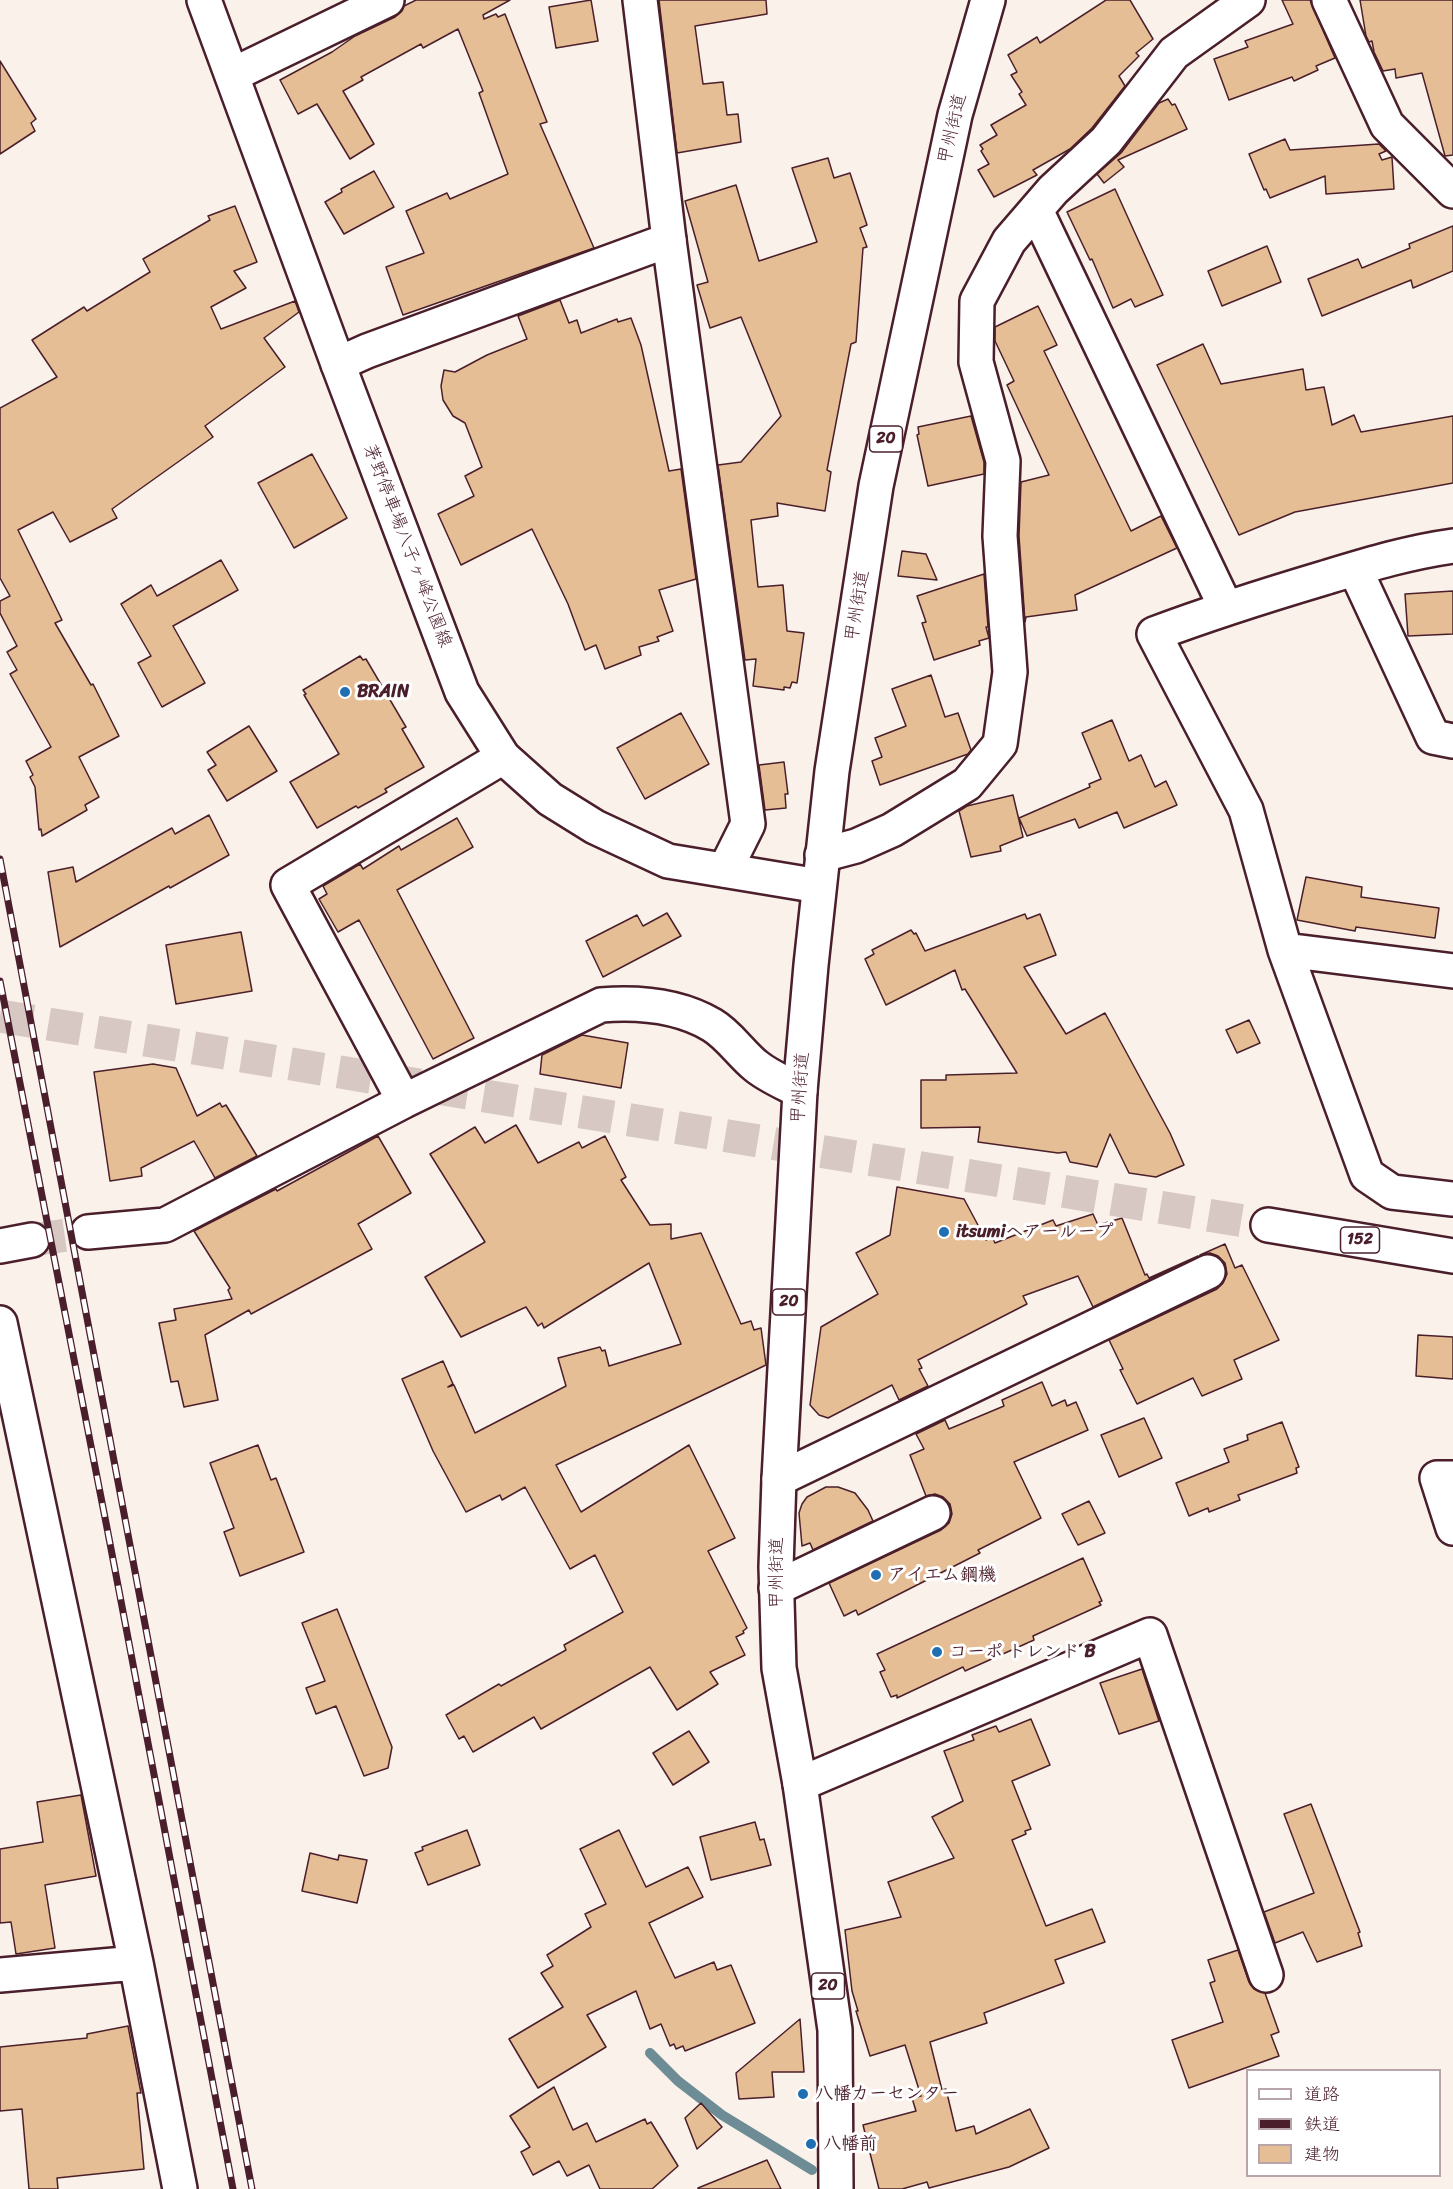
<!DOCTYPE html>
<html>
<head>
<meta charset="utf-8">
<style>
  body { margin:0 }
  #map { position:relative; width:1453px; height:2189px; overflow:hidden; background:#faf2ea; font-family:Sriracha,"Klee One",sans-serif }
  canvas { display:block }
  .legend { position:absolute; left:1246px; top:2069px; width:195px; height:108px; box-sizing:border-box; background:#fff; border:2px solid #b7a5aa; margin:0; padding:8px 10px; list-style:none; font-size:18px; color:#4a1f2b }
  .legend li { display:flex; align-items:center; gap:12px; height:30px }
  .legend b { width:30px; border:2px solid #b7a5aa }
</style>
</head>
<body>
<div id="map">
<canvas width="1453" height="2189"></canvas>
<ul class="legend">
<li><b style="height:8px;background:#fff"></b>道路</li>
<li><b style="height:8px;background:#4a1f2b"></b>鉄道</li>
<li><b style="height:16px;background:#e5be95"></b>建物</li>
</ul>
</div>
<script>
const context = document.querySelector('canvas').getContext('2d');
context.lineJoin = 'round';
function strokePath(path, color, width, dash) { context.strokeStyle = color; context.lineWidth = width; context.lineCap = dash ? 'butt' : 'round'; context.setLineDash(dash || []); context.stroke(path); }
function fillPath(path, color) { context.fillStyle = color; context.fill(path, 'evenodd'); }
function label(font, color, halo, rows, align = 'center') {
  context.font = font + ' Sriracha,"Klee One",sans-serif'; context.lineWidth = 6; context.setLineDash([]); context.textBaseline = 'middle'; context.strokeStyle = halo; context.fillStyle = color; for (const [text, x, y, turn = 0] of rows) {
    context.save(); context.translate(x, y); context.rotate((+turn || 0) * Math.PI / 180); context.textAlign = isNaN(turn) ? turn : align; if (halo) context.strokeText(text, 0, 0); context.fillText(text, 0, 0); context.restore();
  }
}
strokePath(new Path2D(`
  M 650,2053 L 678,2081 L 722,2115 L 812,2170`), '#6d8c95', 10);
const building = new Path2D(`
  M 416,0 L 510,0 L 483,15 L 484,19 L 496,14 L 498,17 L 505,14 L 547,122 L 540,124 L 594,248 L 403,315 L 386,267 L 424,253 L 406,211 L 447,193 L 450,199 L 508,174 L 479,93 L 483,91 L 458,29 L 423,48 L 421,44 L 361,77 L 363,80 L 343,91 L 374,144 L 350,159 L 317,104 L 298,114 L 280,80 L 332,52 L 355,36 L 395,17 L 402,11 L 404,6 Z
  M 591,0 L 598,41 L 556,48 L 549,7 Z
  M 659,0 L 766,0 L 767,14 L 695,26 L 703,84 L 723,82 L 727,115 L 738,114 L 741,142 L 677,153 Z
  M 1106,0 L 1130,0 L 1153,39 L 1136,53 L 1139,56 L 1119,76 L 1125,86 L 1092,128 L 1070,149 L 1033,170 L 1037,175 L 994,197 L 978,170 L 989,164 L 981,151 L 983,149 L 980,145 L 997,135 L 991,125 L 1026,105 L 1019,94 L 1022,92 L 1011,75 L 1017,72 L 1008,55 L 1037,37 L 1040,43 Z
  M 1282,0 L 1310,0 L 1335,58 L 1316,66 L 1318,70 L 1294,81 L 1292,77 L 1229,100 L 1214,59 L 1248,47 L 1245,41 L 1293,24 Z
  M 1360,0 L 1453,0 L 1453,155 L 1445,156 L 1422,73 L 1396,78 L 1395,69 L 1383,71 L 1374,52 L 1372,41 L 1369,42 L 1366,36 Z
  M 0,61 L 36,119 L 31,123 L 35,131 L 0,154 Z
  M 1168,99 L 1172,105 L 1175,104 L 1187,129 L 1118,160 L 1124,167 L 1104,183 L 1097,174 L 1121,153 L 1159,103 Z
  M 1285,139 L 1290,150 L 1379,144 L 1386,151 L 1379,154 L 1382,160 L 1392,157 L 1394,189 L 1326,194 L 1325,176 L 1270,198 L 1266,189 L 1264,190 L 1249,154 Z
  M 828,158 L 834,178 L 850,173 L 867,225 L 860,228 L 867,247 L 863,248 L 856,342 L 851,344 L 827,470 L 831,472 L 825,511 L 777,503 L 778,516 L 751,520 L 758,587 L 783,585 L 787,631 L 804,633 L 797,683 L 792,682 L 790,688 L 784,687 L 784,690 L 753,686 L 756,659 L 745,660 L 718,465 L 741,462 L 781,416 L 741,317 L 710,328 L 697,285 L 708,282 L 685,201 L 736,185 L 759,261 L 817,242 L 792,168 Z
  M 374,171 L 394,207 L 344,234 L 325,202 L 342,192 L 341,189 Z
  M 1115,189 L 1163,295 L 1135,307 L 1131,299 L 1113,308 L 1092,259 L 1090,260 L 1067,212 Z
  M 235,206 L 257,262 L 234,271 L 246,288 L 211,307 L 221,329 L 295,301 L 299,312 L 264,338 L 285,367 L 205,426 L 213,437 L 112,509 L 117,518 L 70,542 L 53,512 L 18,530 L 62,620 L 55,623 L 91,685 L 93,684 L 119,736 L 79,757 L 99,797 L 85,805 L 87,810 L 42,836 L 41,829 L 39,830 L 35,787 L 30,777 L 33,775 L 26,761 L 51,747 L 10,674 L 17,670 L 7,652 L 17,646 L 0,613 L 0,601 L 10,596 L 0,578 L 0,408 L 57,377 L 32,340 L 84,307 L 87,311 L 150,272 L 143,259 L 210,220 L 208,216 Z
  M 1453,226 L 1453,271 L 1413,288 L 1411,280 L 1322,316 L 1308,279 L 1358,259 L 1362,268 L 1410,248 L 1409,244 Z
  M 1267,246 L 1281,282 L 1222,306 L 1208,271 Z
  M 560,300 L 569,323 L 577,320 L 581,333 L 617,319 L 618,322 L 631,318 L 641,345 L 669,471 L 681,469 L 696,579 L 659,590 L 673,631 L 657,637 L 659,641 L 639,647 L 641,655 L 605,669 L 596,645 L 585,650 L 568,604 L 532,529 L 461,565 L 438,514 L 474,496 L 465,476 L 482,467 L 465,423 L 453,416 L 443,400 L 441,386 L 444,370 L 455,372 L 487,355 L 527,339 L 518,316 Z
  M 1038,306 L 1057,345 L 1044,351 L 1131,531 L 1161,516 L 1177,548 L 1075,595 L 1077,610 L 1026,617 L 1025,622 L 1019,536 L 1021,482 L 1049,475 L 1007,385 L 1014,381 L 995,341 L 995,327 Z
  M 1203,344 L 1221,384 L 1303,369 L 1306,390 L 1324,387 L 1332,425 L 1354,415 L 1361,432 L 1453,416 L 1453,483 L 1295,512 L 1239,535 L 1157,365 Z
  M 971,416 L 984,462 L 984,474 L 928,486 L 917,435 L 919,434 L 918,427 Z
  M 312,454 L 347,518 L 294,548 L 258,483 Z
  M 902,551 L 926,554 L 937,580 L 898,576 Z
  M 221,560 L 238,590 L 173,626 L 205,683 L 162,707 L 138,663 L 151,656 L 121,604 L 151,585 L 157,596 Z
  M 984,574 L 988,627 L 986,627 L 989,638 L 979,641 L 980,645 L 934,660 L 922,623 L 926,622 L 917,596 Z
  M 1453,591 L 1453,634 L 1408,636 L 1405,594 Z
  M 360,656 L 363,660 L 366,659 L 406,727 L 402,729 L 424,767 L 385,789 L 387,792 L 358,808 L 356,806 L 317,828 L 290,782 L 339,754 L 304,695 L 306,694 L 303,690 Z
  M 931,675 L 945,717 L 958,713 L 971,750 L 968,754 L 880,785 L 872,761 L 882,757 L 875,738 L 906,726 L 892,689 Z
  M 681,713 L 709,764 L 645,799 L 617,748 Z
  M 1112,720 L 1129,761 L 1141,755 L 1155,787 L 1166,781 L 1177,805 L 1124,828 L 1117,812 L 1079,828 L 1075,819 L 1027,836 L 1019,818 L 1090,787 L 1089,784 L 1101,779 L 1082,733 Z
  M 249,726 L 277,771 L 227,801 L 208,770 L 216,765 L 207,752 Z
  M 784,762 L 788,794 L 785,794 L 786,808 L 765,810 L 759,765 Z
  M 1013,795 L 1023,837 L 1000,846 L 1001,851 L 971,857 L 959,811 L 967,806 Z
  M 209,815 L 229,855 L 170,888 L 169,886 L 60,947 L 48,872 L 73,867 L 76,882 L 172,828 L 175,834 Z
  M 457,818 L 473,847 L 397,890 L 474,1038 L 433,1059 L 359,920 L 338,932 L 319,899 L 327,894 L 323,886 L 360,864 L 363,869 L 399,846 L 401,850 Z
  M 1306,877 L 1362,887 L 1361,897 L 1439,908 L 1435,938 L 1356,927 L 1355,931 L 1297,920 Z
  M 667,913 L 681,936 L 603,977 L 586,941 L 637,915 L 643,926 Z
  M 1025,914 L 1027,919 L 1040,914 L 1056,955 L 1024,967 L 1066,1034 L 1105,1013 L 1170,1133 L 1184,1165 L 1156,1177 L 1129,1173 L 1110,1134 L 1097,1167 L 1070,1162 L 1066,1152 L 1058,1153 L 978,1142 L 980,1127 L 921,1128 L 921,1080 L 946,1080 L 946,1075 L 1017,1073 L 965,989 L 962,990 L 955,970 L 886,1005 L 865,959 L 874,954 L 872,950 L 911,930 L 914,934 L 916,933 L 925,951 Z
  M 241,932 L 252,991 L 176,1004 L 166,945 Z
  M 1249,1020 L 1260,1043 L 1237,1053 L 1226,1030 Z
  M 582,1035 L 628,1043 L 621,1088 L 540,1074 L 542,1055 Z
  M 153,1064 L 176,1068 L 197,1116 L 220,1103 L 222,1107 L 226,1105 L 257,1156 L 215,1178 L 194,1141 L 141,1168 L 142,1176 L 110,1181 L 94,1072 Z
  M 516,1125 L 538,1163 L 579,1142 L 582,1148 L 605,1136 L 626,1177 L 621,1180 L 650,1225 L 671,1224 L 671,1239 L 701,1233 L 741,1324 L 751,1321 L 754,1330 L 761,1328 L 766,1365 L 556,1465 L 581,1512 L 689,1445 L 735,1538 L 708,1551 L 747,1628 L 743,1631 L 744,1633 L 736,1637 L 745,1655 L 710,1672 L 718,1684 L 677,1710 L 650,1667 L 541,1729 L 534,1717 L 473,1752 L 464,1736 L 459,1739 L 446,1715 L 499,1684 L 501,1686 L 566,1650 L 564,1645 L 623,1612 L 595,1555 L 570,1569 L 525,1487 L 502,1500 L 500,1495 L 466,1512 L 433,1451 L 402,1379 L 443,1361 L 453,1384 L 448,1387 L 454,1385 L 475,1433 L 566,1386 L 558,1358 L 600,1347 L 602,1351 L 605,1350 L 609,1366 L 681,1344 L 649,1263 L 544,1328 L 542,1323 L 538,1326 L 526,1307 L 461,1337 L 425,1277 L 485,1242 L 430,1154 L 475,1127 L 485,1143 Z
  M 378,1136 L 411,1193 L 358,1224 L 372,1249 L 251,1314 L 249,1310 L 205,1335 L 218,1400 L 184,1407 L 178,1381 L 171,1382 L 159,1323 L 176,1320 L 174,1309 L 232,1299 L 228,1290 L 230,1288 L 194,1231 L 276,1189 L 277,1191 Z
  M 897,1187 L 964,1199 L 986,1240 L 992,1237 L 995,1243 L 1053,1220 L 1056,1226 L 1093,1214 L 1098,1225 L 1122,1218 L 1145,1275 L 1147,1274 L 1149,1278 L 1198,1256 L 1093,1307 L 1078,1276 L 1023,1296 L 1027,1304 L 918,1360 L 922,1368 L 919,1369 L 928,1386 L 899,1400 L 892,1385 L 828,1418 L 819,1415 L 810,1405 L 821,1327 L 878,1294 L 856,1253 L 890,1235 Z
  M 1225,1244 L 1235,1268 L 1242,1265 L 1279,1340 L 1234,1360 L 1242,1379 L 1202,1396 L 1193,1378 L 1137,1404 L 1120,1370 L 1123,1369 L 1109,1340 L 1217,1289 L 1223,1283 L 1227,1274 L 1225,1263 L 1218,1256 L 1210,1253 L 1200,1255 Z
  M 1418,1335 L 1453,1337 L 1453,1379 L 1416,1376 Z
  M 1042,1382 L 1052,1406 L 1065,1400 L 1067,1406 L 1076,1402 L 1088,1430 L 1014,1462 L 1041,1518 L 978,1550 L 980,1553 L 858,1615 L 856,1610 L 844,1616 L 829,1583 L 941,1530 L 949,1523 L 952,1514 L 950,1504 L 943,1497 L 935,1494 L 926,1496 L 910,1455 L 924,1449 L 916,1434 L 945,1420 L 949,1429 L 1004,1406 L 1002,1400 Z
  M 1144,1418 L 1162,1458 L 1119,1477 L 1101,1435 Z
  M 1282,1422 L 1299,1467 L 1296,1468 L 1297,1473 L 1238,1495 L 1240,1500 L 1209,1512 L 1208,1508 L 1189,1516 L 1176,1483 L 1229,1462 L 1224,1449 L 1248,1440 L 1247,1435 Z
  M 258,1445 L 271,1480 L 276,1478 L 304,1552 L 240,1576 L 224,1532 L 234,1528 L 210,1463 Z
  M 826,1487 L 838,1487 L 855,1493 L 868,1510 L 873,1521 L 813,1550 L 810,1543 L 802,1546 L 799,1513 L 802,1504 L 807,1497 Z
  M 1089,1501 L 1105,1533 L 1078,1545 L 1062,1514 Z
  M 1083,1558 L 1102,1601 L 1099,1602 L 1101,1605 L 1033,1636 L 1034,1640 L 965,1671 L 963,1667 L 897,1698 L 897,1695 L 891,1697 L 880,1672 L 885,1670 L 877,1654 Z
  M 337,1609 L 392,1747 L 388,1768 L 364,1776 L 336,1706 L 316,1714 L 306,1688 L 325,1681 L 302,1623 Z
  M 1142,1669 L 1159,1721 L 1119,1734 L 1100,1683 Z
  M 1031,1719 L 1050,1765 L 1012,1781 L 1031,1829 L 1025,1831 L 1026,1834 L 1012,1840 L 1046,1926 L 1092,1909 L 1105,1942 L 1055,1960 L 1064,1983 L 984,2013 L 987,2023 L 930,2042 L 942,2090 L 946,2089 L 956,2131 L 974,2126 L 976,2134 L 1030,2109 L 1049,2148 L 1009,2167 L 929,2188 L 927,2182 L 902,2189 L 879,2189 L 863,2125 L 916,2111 L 912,2098 L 921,2096 L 905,2045 L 870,2056 L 856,2011 L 858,2011 L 852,1991 L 845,1930 L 901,1917 L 888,1882 L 954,1858 L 932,1817 L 963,1801 L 944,1751 L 974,1740 L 972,1735 L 996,1726 L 999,1732 Z
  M 689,1731 L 709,1762 L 673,1785 L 653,1753 Z
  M 81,1795 L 96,1876 L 45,1885 L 55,1948 L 16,1954 L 11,1922 L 0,1923 L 0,1849 L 43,1842 L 37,1802 Z
  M 1311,1804 L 1360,1932 L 1358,1933 L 1362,1946 L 1317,1962 L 1303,1932 L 1275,1943 L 1264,1912 L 1314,1893 L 1284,1814 Z
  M 755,1822 L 760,1840 L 764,1839 L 771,1865 L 711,1880 L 700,1837 Z
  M 467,1830 L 480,1865 L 428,1885 L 415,1853 L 423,1850 L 422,1847 Z
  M 619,1830 L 646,1887 L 688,1867 L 703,1897 L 649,1923 L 675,1978 L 714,1962 L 717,1970 L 731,1965 L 755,2023 L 685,2051 L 683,2046 L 676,2049 L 674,2044 L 670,2046 L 661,2024 L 650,2029 L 636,1991 L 587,2015 L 606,2047 L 538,2088 L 509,2039 L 563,2007 L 541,1973 L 553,1966 L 547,1955 L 591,1927 L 585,1914 L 606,1904 L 580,1849 Z
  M 310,1853 L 338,1860 L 339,1855 L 367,1860 L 357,1903 L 302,1891 Z
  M 1238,1950 L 1249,1982 L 1254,1989 L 1265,1993 L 1279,2032 L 1271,2035 L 1279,2056 L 1189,2088 L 1172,2040 L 1223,2022 L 1210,1983 L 1215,1981 L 1208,1960 Z
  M 800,2019 L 804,2072 L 772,2072 L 774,2097 L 739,2099 L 736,2073 Z
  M 128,2026 L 141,2093 L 137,2093 L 144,2169 L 57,2178 L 58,2189 L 29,2189 L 22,2109 L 0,2111 L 0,2047 L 87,2038 L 87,2034 Z
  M 554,2087 L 573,2130 L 587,2123 L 596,2142 L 645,2119 L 647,2124 L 651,2122 L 678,2166 L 652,2189 L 600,2189 L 589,2165 L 567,2176 L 559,2161 L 533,2175 L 521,2152 L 530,2147 L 510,2116 Z
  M 701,2103 L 722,2127 L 697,2149 L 685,2118 Z
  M 767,2160 L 781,2189 L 698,2189 L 698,2188 Z`);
fillPath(building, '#e5be95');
strokePath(building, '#4a1f2b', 1.5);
strokePath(new Path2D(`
  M 32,1240 L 88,1232`), '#d7c8c4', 33, [33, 16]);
strokePath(new Path2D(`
  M 0,1016 L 1268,1225`), '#d7c8c4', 33, [33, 16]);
const minor = new Path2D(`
  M 1329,0 L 1387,125 L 1453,191
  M 232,75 L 387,0
  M 1036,210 L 1226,608
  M 338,364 L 367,351 L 669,240
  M 1453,546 C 1409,552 1367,565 1324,578 C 1267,595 1210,613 1154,634 L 1246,810 L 1285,950 L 1367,1175 L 1392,1192 L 1453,1199
  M 1355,569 L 1433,737 L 1453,741
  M 822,855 L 856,846 L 892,830 L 967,784 L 1000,744 L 1010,672 L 1000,536 L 1003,461 L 976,362 L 977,301 L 1009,241 L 1053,190 L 1106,141 L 1174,53 L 1248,0
  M 1285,950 L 1453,971
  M 404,1101 L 288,885 L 503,757
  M 88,1232 L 165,1225 L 404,1101 L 601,1005 C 639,1002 678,1005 712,1025 C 729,1035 741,1054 756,1066 C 768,1076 785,1083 800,1091
  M 0,1246 L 32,1240
  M 0,1323 L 136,1963 L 180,2189
  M 1453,1478 L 1437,1478 L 1453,1528
  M 779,1479 L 1208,1272
  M 776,1588 L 933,1513
  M 800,1784 L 1150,1635 L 1266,1975
  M 0,1975 L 136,1963`);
const tertiary = new Path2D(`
  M 640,0 L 669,240 L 748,824 L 725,870`);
const secondary = new Path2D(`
  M 204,0 L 338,364 L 462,692 L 503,757 L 550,799 L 595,827 L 668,861 L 819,886`);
const trunk = new Path2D(`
  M 1268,1225 L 1453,1256
  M 836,2189 L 835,2030 L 800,1784 L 779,1668 L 776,1567 L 779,1479 L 800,1091 L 811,965 L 832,771 L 876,486 L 955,115 L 988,0`);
strokePath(minor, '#4a1f2b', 38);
strokePath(tertiary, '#4a1f2b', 38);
strokePath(secondary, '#4a1f2b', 38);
strokePath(trunk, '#4a1f2b', 38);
strokePath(minor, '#fff', 33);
strokePath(tertiary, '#fff', 33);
strokePath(secondary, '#fff', 33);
strokePath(trunk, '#fff', 33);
const rail = new Path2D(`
  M 0,859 L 252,2189
  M 0,981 L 108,1533 L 233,2189`);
strokePath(rail, '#4a1f2b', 7);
strokePath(rail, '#fff', 4.5, [14]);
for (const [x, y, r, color] of [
  [345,692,6,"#1f6fb2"],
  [944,1232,6,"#1f6fb2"],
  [876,1575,6,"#1f6fb2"],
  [937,1652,6,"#1f6fb2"],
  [803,2094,6,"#1f6fb2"],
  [811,2144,6,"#1f6fb2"]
]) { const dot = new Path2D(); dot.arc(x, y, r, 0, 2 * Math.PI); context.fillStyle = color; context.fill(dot); strokePath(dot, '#fff', 2); }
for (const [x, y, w] of [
  [886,439,33],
  [1360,1240,39],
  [789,1302,33],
  [828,1986,33]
]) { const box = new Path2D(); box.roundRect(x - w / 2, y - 13, w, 26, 4.5); context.fillStyle = '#fff'; context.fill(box); strokePath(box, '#4a1f2b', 1.5); }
label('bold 16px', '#4a1f2b', null, [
  ["20",886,439],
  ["152",1360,1240],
  ["20",789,1302],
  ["20",828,1986]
]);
label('18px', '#4a1f2b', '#fff', [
  ["甲州街道",953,129,-77],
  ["茅野停車場八子ヶ峰公園線",407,546,69],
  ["甲州街道",858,606,-81],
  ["甲州街道",801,1088,-86],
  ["甲州街道",777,1573,-90]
]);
label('bold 18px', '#4a1f2b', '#fff', [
  ["BRAIN",357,692],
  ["itsumiヘアーループ",956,1232],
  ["アイエム鋼機",888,1575],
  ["コーポ トレンド B",949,1652],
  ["八幡カーセンター",815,2094],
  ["八幡前",823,2144]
], 'left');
</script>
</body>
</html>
